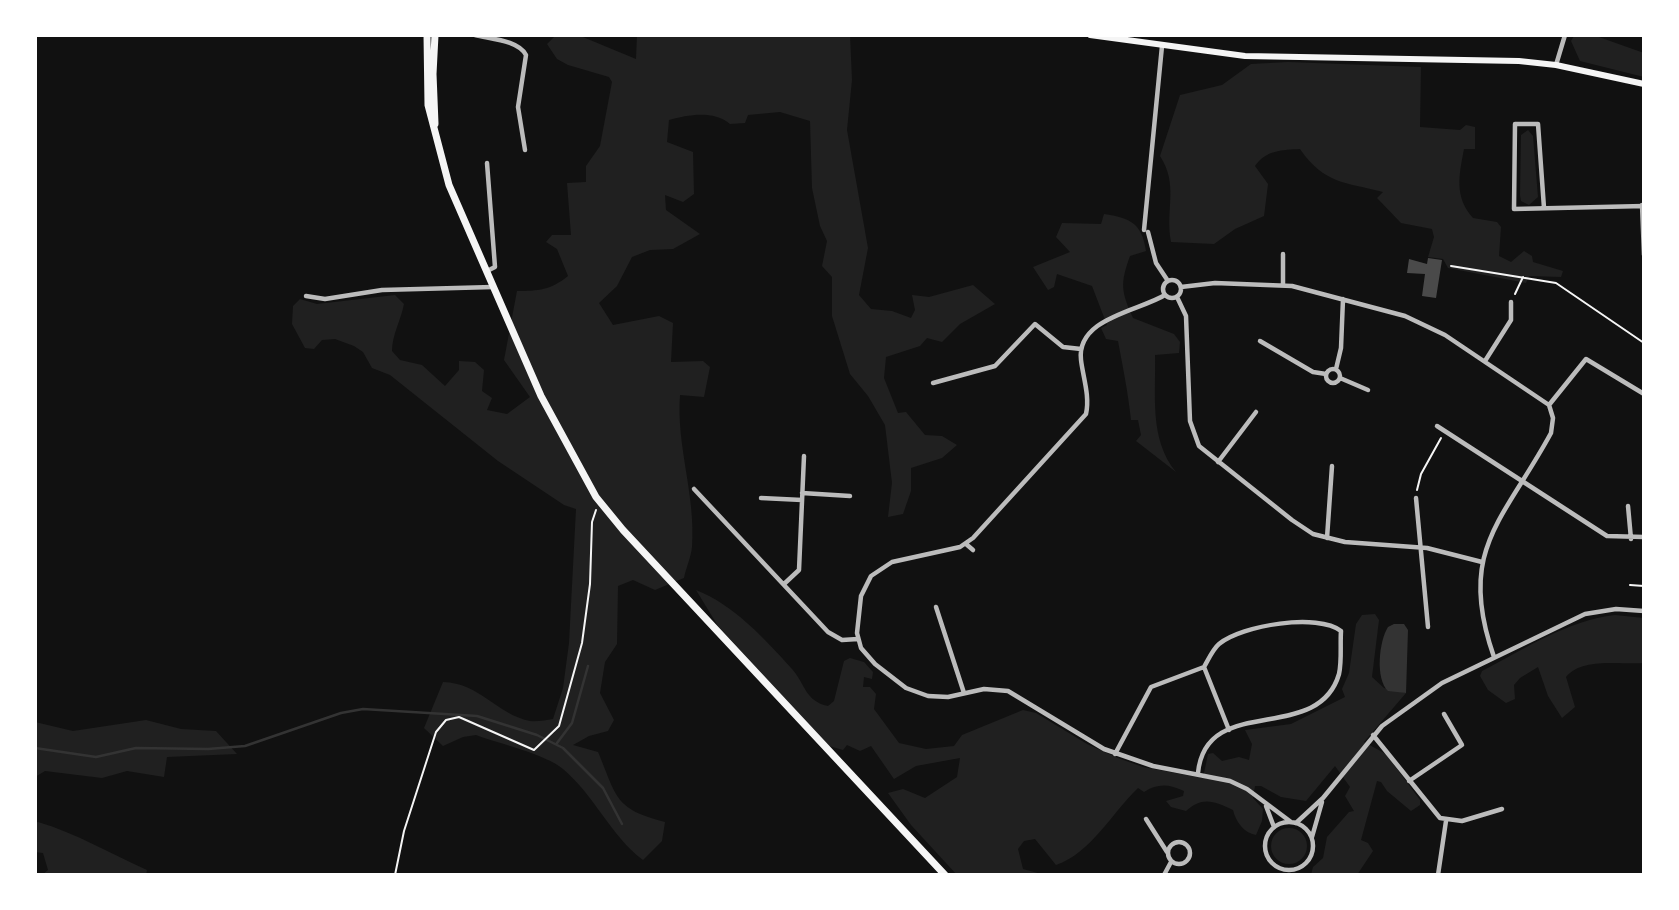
<!DOCTYPE html>
<html>
<head>
<meta charset="utf-8">
<style>
  body { margin:0 }
  #map { position:relative; width:1679px; height:910px; overflow:hidden; background:#111; font-family:Manrope,sans-serif }
  canvas { display:block }
  .frame { position:absolute; inset:0; border:37px solid #fff; pointer-events:none }
</style>
</head>
<body>
<div id="map">
<canvas width="1679" height="910"></canvas>
<div class="frame"></div>
</div>
<script>
const context = document.querySelector('canvas').getContext('2d');
context.lineJoin = 'round';
function fillPath(path, color) { context.fillStyle = color; context.fill(path, 'evenodd'); }
function strokePath(path, color, width, dash) { context.strokeStyle = color; context.lineWidth = width; context.lineCap = dash ? 'butt' : 'round'; context.setLineDash(dash || []); context.stroke(path); }
fillPath(new Path2D(`
  M 556,35 L 578,35 L 636,59 L 637,35 L 850,35 L 852,80 L 847,130 L 868,248 L 859,295 L 871,309 L 892,311 L 911,318 L 915,310 L 912,295 L 929,297 L 973,285 L 995,304 L 960,324 L 942,342 L 927,338 L 920,346 L 886,357 L 884,378 L 898,413 L 906,412 L 925,435 L 942,436 L 957,445 L 942,458 L 911,468 L 911,491 L 903,514 L 888,517 L 892,483 L 885,425 L 868,396 L 850,374 L 832,316 L 832,277 L 822,266 L 827,241 L 820,226 L 812,188 L 810,121 L 780,112 L 748,115 L 745,123 L 730,124 C 713,110 688,115 669,120 L 667,142 L 693,152 L 694,194 L 683,202 L 665,195 L 666,210 L 700,234 L 673,249 L 650,250 L 632,257 L 617,286 L 599,303 L 613,325 L 659,316 L 673,323 L 671,362 L 703,361 L 710,367 L 704,397 L 680,395 C 676,446 696,495 692,547 C 691,557 686,568 684,578 L 655,590 L 633,580 L 618,586 L 617,644 L 605,662 L 600,693 L 614,720 L 608,731 L 589,736 L 573,745 L 598,752 C 617,797 614,809 665,822 L 662,841 L 643,860 C 610,835 595,796 563,769 C 545,754 500,744 476,735 L 463,737 L 443,746 L 424,728 L 443,682 C 480,683 496,714 530,721 C 537,722 546,720 553,719 L 563,688 L 569,643 L 576,509 L 564,505 L 498,461 L 390,375 L 372,368 L 363,352 L 354,346 L 335,339 L 322,340 L 314,349 L 305,348 L 292,324 L 293,306 L 300,299 L 317,304 L 395,295 L 404,304 C 401,320 392,335 392,351 L 400,360 L 422,365 L 445,386 L 459,370 L 459,361 L 475,362 L 484,370 L 482,391 L 492,398 L 487,410 L 507,414 L 530,397 L 504,360 L 517,291 C 538,291 551,290 568,276 L 557,249 L 546,242 L 552,235 L 571,235 L 567,183 L 586,182 L 586,166 L 600,146 L 612,82 L 609,77 L 568,65 L 557,59 L 547,44 Z
  M 1574,36 L 1596,36 L 1644,53 L 1644,77 L 1580,61 L 1571,41 Z
  M 1288,62 L 1421,67 L 1420,127 L 1460,130 L 1466,125 L 1475,127 L 1475,149 L 1464,149 C 1459,175 1454,197 1473,218 L 1497,222 L 1501,227 L 1499,256 L 1511,262 L 1524,251 L 1532,256 L 1533,262 L 1563,271 L 1561,277 L 1529,276 L 1526,283 L 1448,268 L 1443,259 L 1428,257 L 1434,237 L 1432,229 L 1401,223 L 1377,198 L 1383,192 C 1345,182 1324,184 1300,149 C 1282,150 1266,150 1255,166 L 1268,184 L 1264,216 L 1235,229 L 1214,244 L 1171,242 C 1165,209 1179,185 1160,156 L 1180,95 L 1222,85 L 1251,64 Z
  M 1528,130 L 1533,136 L 1538,197 L 1529,205 L 1521,201 L 1520,195 L 1521,135 Z
  M 1104,214 C 1130,218 1142,223 1146,251 L 1130,256 C 1120,284 1121,291 1133,318 L 1174,334 L 1180,342 L 1179,353 L 1155,355 C 1156,396 1149,439 1176,472 L 1136,441 L 1141,435 L 1138,420 L 1131,420 C 1128,392 1123,368 1118,341 L 1106,339 L 1101,328 L 1107,325 L 1092,286 L 1057,274 L 1054,287 L 1048,290 L 1033,267 L 1070,252 L 1056,237 L 1062,223 L 1101,224 Z
  M 696,590 C 733,604 766,640 792,669 C 806,685 805,701 828,706 L 834,701 L 844,661 L 850,658 L 864,662 L 873,672 L 872,679 L 864,677 L 863,687 L 870,687 L 876,694 L 874,709 L 899,743 L 926,749 L 954,746 L 962,735 L 1023,710 L 1036,713 L 1087,744 L 1118,758 L 1143,767 L 1203,778 L 1208,754 L 1213,753 L 1222,761 L 1239,757 L 1249,760 L 1252,744 L 1245,730 L 1291,724 L 1345,697 L 1342,689 L 1349,673 L 1356,624 L 1362,615 L 1375,614 L 1379,620 L 1372,677 L 1384,688 L 1406,693 L 1364,742 L 1386,754 L 1420,800 L 1420,805 L 1411,811 L 1387,791 L 1381,782 L 1377,781 L 1361,840 L 1368,843 L 1373,851 L 1357,875 L 1311,875 L 1313,867 L 1323,858 L 1327,837 L 1349,812 L 1354,811 L 1345,796 L 1350,787 L 1335,766 L 1306,801 L 1281,797 L 1261,786 L 1255,786 L 1253,798 L 1263,809 L 1262,821 L 1256,835 C 1244,833 1236,822 1233,810 C 1215,801 1202,796 1186,811 L 1171,807 L 1166,801 L 1183,796 L 1184,791 C 1169,784 1158,783 1144,792 L 1138,788 C 1111,814 1091,853 1056,865 L 1035,839 L 1024,841 L 1018,849 L 1023,869 L 1045,875 L 957,875 L 911,825 L 888,793 L 903,789 L 925,798 L 957,777 L 960,758 L 916,766 L 894,779 L 871,746 L 860,751 L 847,745 L 843,750 L 829,746 L 718,626 Z
  M 1615,615 L 1644,618 L 1644,663 C 1621,665 1582,657 1566,677 L 1575,707 L 1562,718 L 1548,696 L 1538,667 L 1520,678 L 1514,685 L 1515,699 L 1506,703 L 1488,690 L 1480,676 L 1482,671 C 1523,650 1568,620 1615,615 Z
  M 146,720 L 181,729 L 216,731 L 237,754 L 167,757 L 164,777 L 127,771 L 102,778 L 45,771 L 35,777 L 35,722 L 73,731 Z
  M 38,822 C 76,833 111,854 147,870 L 146,875 L 42,875 L 48,870 L 43,853 L 35,852 L 35,823 Z
  M1271 846a18 18 0 1 1 36 0a18 18 0 1 1-36 0Z`), '#202020');
fillPath(new Path2D(`
  M 1394,624 L 1404,624 L 1408,630 L 1406,693 L 1388,691 C 1375,679 1379,641 1388,627 Z`), '#333');
strokePath(new Path2D(`
  M 557,743 L 572,723 L 588,666
  M 35,748 L 96,757 L 136,748 L 208,749 L 245,746 L 341,713 L 363,709 L 477,716 L 537,735 L 563,748 L 603,788 L 622,824`), '#333', 2.5);
fillPath(new Path2D(`
  M 1428,258 L 1442,260 L 1436,298 L 1422,296 L 1425,274 L 1407,273 L 1409,259 L 1427,264 Z`), '#4a4a4a');
strokePath(new Path2D(`
  M 1451,266 L 1556,283 L 1644,343
  M 1515,294 L 1523,277
  M 1417,490 L 1421,474 L 1441,438
  M 1630,585 L 1644,586
  M 395,875 L 404,831 L 436,732 L 446,720 L 459,717 L 534,750 L 559,726 L 582,643 L 590,584 L 592,522 L 596,510`), '#f5f5f5', 2);
strokePath(new Path2D(`
  M 475,35 C 490,39 518,40 526,55 L 518,107 L 525,150
  M 1556,65 L 1565,35
  M 1642,205 L 1644,255
  M 1544,208 L 1538,124 L 1515,124 L 1514,209 L 1644,206
  M 1144,230 L 1162,46
  M 1148,232 L 1156,263 L 1168,281
  M 487,271 L 495,267 L 487,163
  M1163 289a9 9 0 1 1 18 0a9 9 0 1 1-18 0Z
  M 1283,285 L 1283,254
  M 1181,287 L 1215,283 L 1292,286 L 1405,316 L 1445,335 L 1549,405 L 1553,418 L 1551,433 C 1504,520 1456,550 1494,657
  M 1165,295 C 1139,311 1076,318 1081,360 C 1083,377 1090,396 1086,414 L 973,538 L 960,547 L 892,562 L 871,576 L 861,596 L 857,633 L 861,648 L 875,664 L 906,688 L 928,696 L 948,697 L 984,689 L 1008,691 L 1104,749 L 1153,766 L 1230,781 L 1247,789 L 1291,822
  M 306,296 L 325,299 L 382,290 L 493,287
  M 1177,297 L 1186,316 L 1190,421 L 1199,446 L 1292,520 L 1313,534 L 1345,542 L 1427,548 L 1482,562
  M 1260,341 L 1313,372 L 1326,374
  M 1485,361 L 1511,320 L 1511,302
  M1326 376a7 7 0 1 1 14 0a7 7 0 1 1-14 0Z
  M 1336,369 L 1341,348 L 1343,299
  M 1340,378 L 1368,390
  M 933,383 L 995,366 L 1035,324 L 1063,347 L 1081,349
  M 1549,405 L 1586,359 L 1644,394
  M 1437,426 L 1607,536 L 1644,537
  M 1218,462 L 1256,412
  M 694,489 L 828,632 L 842,640 L 858,639
  M 802,493 L 850,496
  M 761,498 L 802,500
  M 1416,498 L 1428,627
  M 1628,506 L 1631,539
  M 1327,538 L 1332,466
  M 966,544 L 973,550
  M 784,584 L 799,570 L 804,456
  M 936,607 L 964,693
  M 1373,735 L 1440,818 L 1462,821 L 1502,809
  M 1115,754 L 1151,687 L 1204,667
  M 1198,773 C 1206,692 1318,746 1339,674 C 1342,661 1340,645 1341,631 C 1318,613 1242,625 1219,644 C 1213,649 1208,660 1204,667 L 1229,730
  M 1409,781 L 1462,745 L 1444,714
  M 1266,806 L 1274,827
  M 1146,819 L 1167,852
  M1265 846a24 24 0 1 1 48 0a24 24 0 1 1-48 0Z
  M 1296,823 L 1323,798 L 1382,726 L 1442,683 L 1585,614 L 1616,609 L 1644,611
  M 1312,837 L 1322,802
  M1168 853a11 11 0 1 1 22 0a11 11 0 1 1-22 0Z
  M 1164,875 L 1171,862
  M 1438,875 L 1446,821`), '#bcbcbc', 4.5);
strokePath(new Path2D(`
  M 1090,35 L 1245,56 L 1519,61 L 1556,65 L 1644,84`), '#f5f5f5', 6);
strokePath(new Path2D(`
  M 427,35 L 428,105 L 449,185 L 541,396 L 596,497 L 623,530 L 945,875
  M 435,35 L 433,74 L 435,124`), '#f5f5f5', 7);
</script>
</body>
</html>
